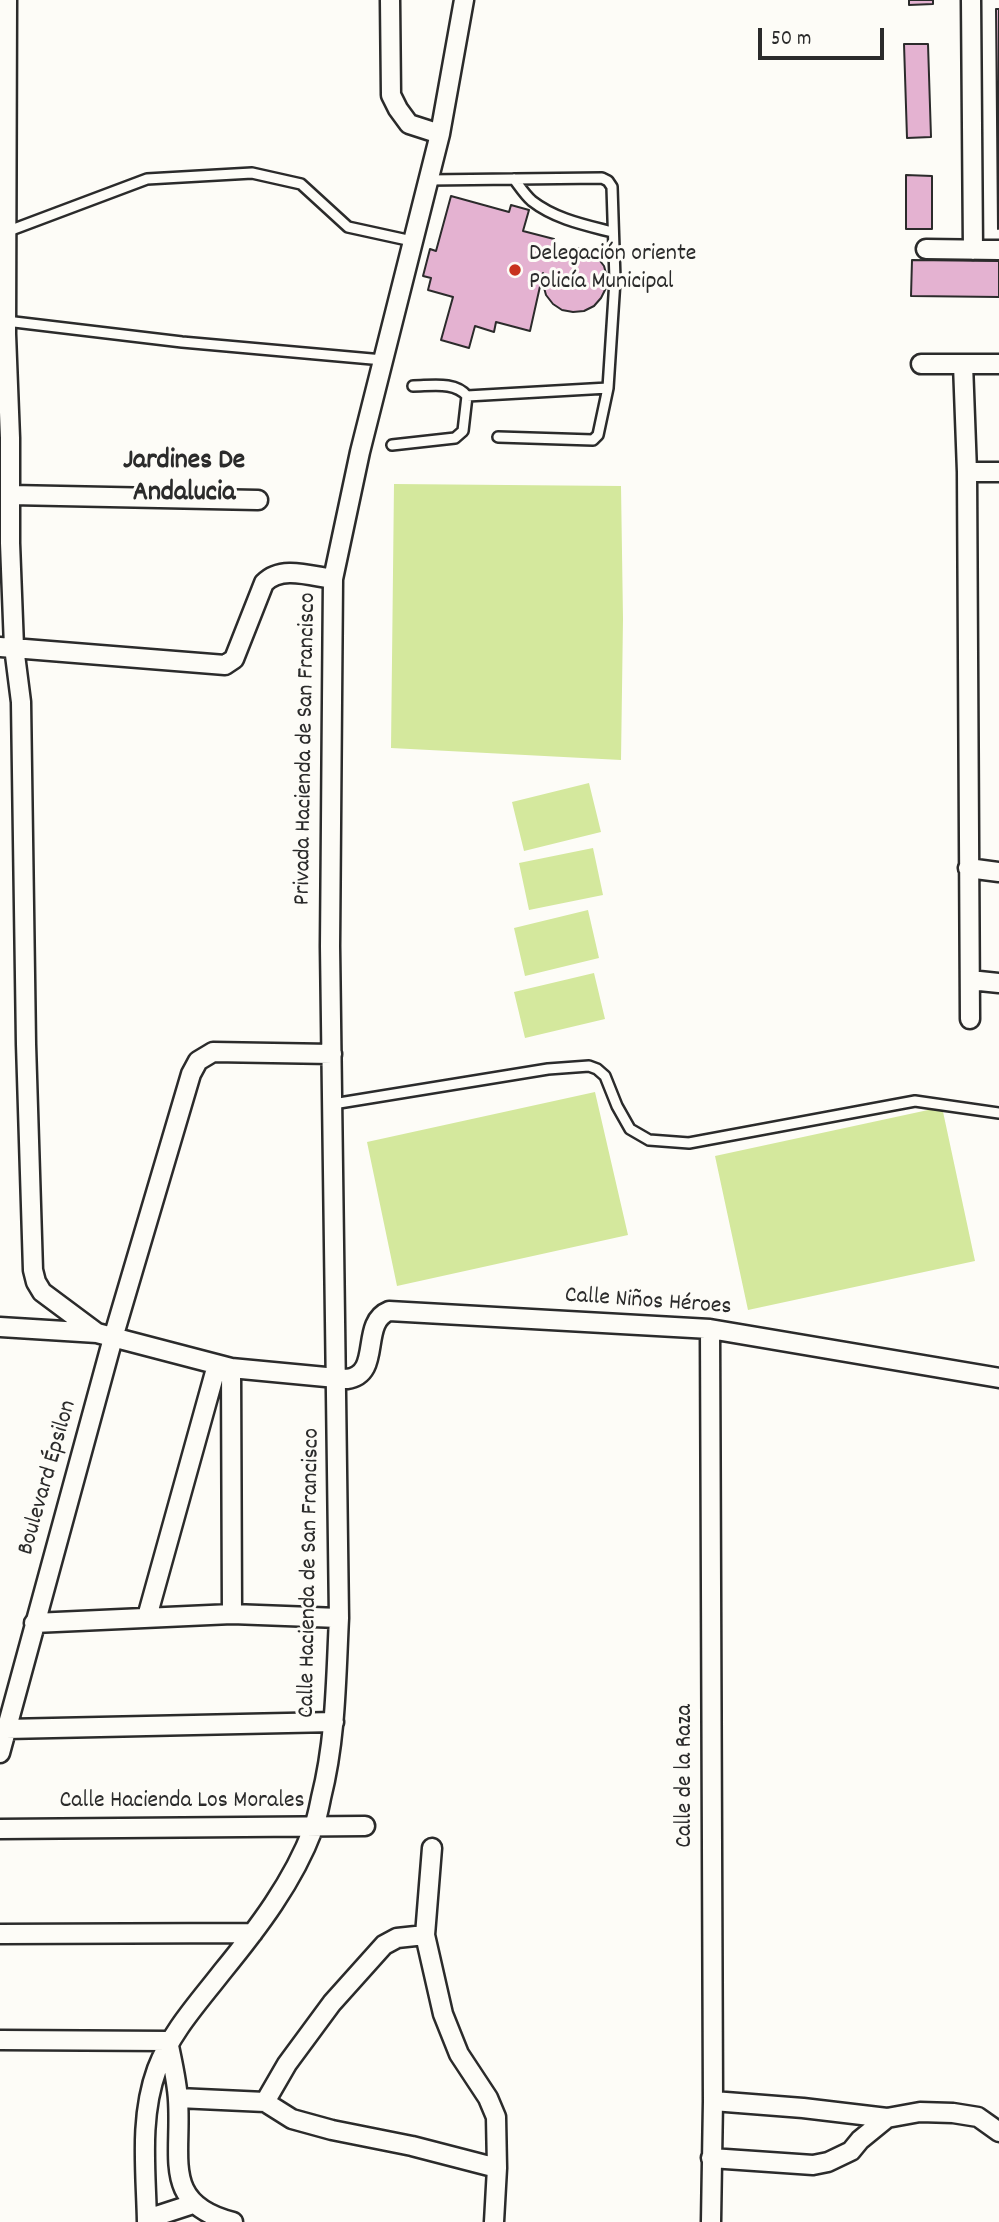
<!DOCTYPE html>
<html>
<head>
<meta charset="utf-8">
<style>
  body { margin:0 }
  #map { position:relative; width:999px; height:2222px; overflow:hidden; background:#fdfcf7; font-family:Dekko,sans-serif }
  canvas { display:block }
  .scale { position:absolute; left:758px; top:28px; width:126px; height:32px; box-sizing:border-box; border:4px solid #2b2b2b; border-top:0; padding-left:9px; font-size:21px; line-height:24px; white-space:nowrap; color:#2b2b2b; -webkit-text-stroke:5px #fdfcf7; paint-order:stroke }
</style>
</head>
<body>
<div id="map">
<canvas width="999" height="2222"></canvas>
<div class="scale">50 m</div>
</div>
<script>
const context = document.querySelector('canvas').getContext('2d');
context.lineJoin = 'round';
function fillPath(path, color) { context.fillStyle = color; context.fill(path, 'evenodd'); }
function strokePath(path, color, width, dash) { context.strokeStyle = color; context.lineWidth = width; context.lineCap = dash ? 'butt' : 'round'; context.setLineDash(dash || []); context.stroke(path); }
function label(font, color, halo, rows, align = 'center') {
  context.font = font + ' Dekko,sans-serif'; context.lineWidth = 6; context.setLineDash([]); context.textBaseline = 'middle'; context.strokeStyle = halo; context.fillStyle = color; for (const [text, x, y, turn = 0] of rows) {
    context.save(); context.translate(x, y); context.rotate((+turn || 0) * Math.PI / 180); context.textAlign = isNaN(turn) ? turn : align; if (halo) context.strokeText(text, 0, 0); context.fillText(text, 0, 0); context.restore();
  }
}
fillPath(new Path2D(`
  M 394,484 L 621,486 L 623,619 L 621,760 L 391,748 Z
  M 589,783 L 601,832 L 524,851 L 512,802 Z
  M 593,848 L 603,895 L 529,910 L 519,863 Z
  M 588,910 L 599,958 L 525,976 L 514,928 Z
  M 594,973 L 605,1019 L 525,1038 L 514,992 Z
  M 595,1092 L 628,1235 L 397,1286 L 367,1142 Z
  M 942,1107 L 975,1261 L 748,1310 L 715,1156 Z`), '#d4e89d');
const building = new Path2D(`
  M 909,0 L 933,0 L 933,4 L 909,5 Z
  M 996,9 L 999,9 L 998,229 Z
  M 904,44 L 928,44 L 931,137 L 907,138 Z
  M 906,175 L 932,176 L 932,229 L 906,229 Z
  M 451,196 L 509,212 L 511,205 L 529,210 L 523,231 L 554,239 L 548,261 L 556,253 L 567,249 L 577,248 L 588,251 L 597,257 L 604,266 L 607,277 L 606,288 L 601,298 L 594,306 L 584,311 L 573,312 L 562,310 L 553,304 L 546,295 L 543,284 L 543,273 L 530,331 L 496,322 L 494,332 L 475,326 L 469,348 L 441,340 L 453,297 L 428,290 L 431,278 L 423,276 L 430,249 L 436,251 Z
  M 912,260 L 999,261 L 999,297 L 911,296 Z`);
fillPath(building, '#e4b2d1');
strokePath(building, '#2b2b2b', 2);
const service = new Path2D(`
  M 514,179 C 520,187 525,195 532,201 C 555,219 585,225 612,232
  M 428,180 L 602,178 L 608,181 L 612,187 L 615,280 L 608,388 L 598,435 L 593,440 L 498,437
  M 6,232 L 147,179 L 252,173 L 301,184 L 348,227 L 412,241
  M 6,321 L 182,342 L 383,360
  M 467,396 L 608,388
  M 392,445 L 455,438 L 463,431 L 467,396 C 455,381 431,386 413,386
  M 333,1104 L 548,1069 L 589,1066 L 597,1069 L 605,1076 L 617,1106 L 630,1129 L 649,1140 L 689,1143 L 915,1101 L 999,1113`);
const minor = new Path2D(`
  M 7,0 L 6,334 L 10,438 L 10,543 L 14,647 L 21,702 L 26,1044 L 33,1270 L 36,1282 L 42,1292 L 97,1333
  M 390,0 L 391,95 L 398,109 L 409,124 L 440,134
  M 971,0 L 973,250
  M 926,249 L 999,250
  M 921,364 L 999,364
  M 963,364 L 967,472 L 970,1019
  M 967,472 L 999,472
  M 11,495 L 258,500
  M 0,647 L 225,665 L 234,659 L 264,583 C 281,565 311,576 333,579
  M 968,868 L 999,872
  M 970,980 L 999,983
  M 0,1327 L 97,1333 L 231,1368 L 347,1379 C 383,1374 359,1323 389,1311 L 710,1329 L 999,1378
  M 710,1329 L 713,2101 L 711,2222
  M 231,1368 L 232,1614
  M 147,1617 L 217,1365
  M 34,1623 L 232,1614 L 339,1618
  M 6,1729 L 334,1722
  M 0,1753 L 113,1338 L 191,1074 L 198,1061 L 213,1052 L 332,1054
  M 0,1829 L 365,1826
  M 432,1848 L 425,1935 L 443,2014 L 459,2054 L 488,2098 L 496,2117 L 497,2168 L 494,2222
  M 0,1934 L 253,1933
  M 0,2040 L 168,2041 C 172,2061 177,2081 178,2100 C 182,2158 161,2204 233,2222
  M 178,2098 L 265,2102 L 287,2064 L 332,2003 L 384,1945 L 397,1938 L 425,1935
  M 713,2101 L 803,2108 L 887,2118
  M 265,2102 L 292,2119 L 332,2130 L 412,2146 L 497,2168
  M 711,2158 L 813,2165 L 828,2162 L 851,2151 L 860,2140 L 887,2118 L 920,2112 L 953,2113 L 978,2117 L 999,2132
  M 147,2219 L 193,2204
  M 147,2222 C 146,2171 139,2118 157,2069 C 171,2032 198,2003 222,1972 C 258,1928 293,1882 313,1829 C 317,1819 319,1808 321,1798 C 336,1739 336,1678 339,1618 L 330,946 L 333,579 L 360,452 L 440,134 L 464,0`);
strokePath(service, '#2b2b2b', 14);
strokePath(minor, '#2b2b2b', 23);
strokePath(service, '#fdfcf7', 9);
strokePath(minor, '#fdfcf7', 18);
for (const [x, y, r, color] of [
  [515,270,7,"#c8321e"]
]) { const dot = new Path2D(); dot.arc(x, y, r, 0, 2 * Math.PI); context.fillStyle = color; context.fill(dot); strokePath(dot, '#fdfcf7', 2.5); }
label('24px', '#2b2b2b', '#fdfcf7', [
  ["Delegación oriente",529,256],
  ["Policía Municipal",529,284]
], 'left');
label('24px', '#2b2b2b', '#fdfcf7', [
  ["Privada Hacienda de San Francisco",307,749,-89],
  ["Calle Niños Héroes",648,1303,4],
  ["Boulevard Épsilon",49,1478,-74],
  ["Calle Hacienda de San Francisco",311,1573,-89],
  ["Calle de la Raza",687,1776,-90],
  ["Calle Hacienda Los Morales",182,1803]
]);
label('bold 28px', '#2b2b2b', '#fdfcf7', [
  ["Jardines De",184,463],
  ["Andalucia",184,495]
]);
</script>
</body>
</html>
